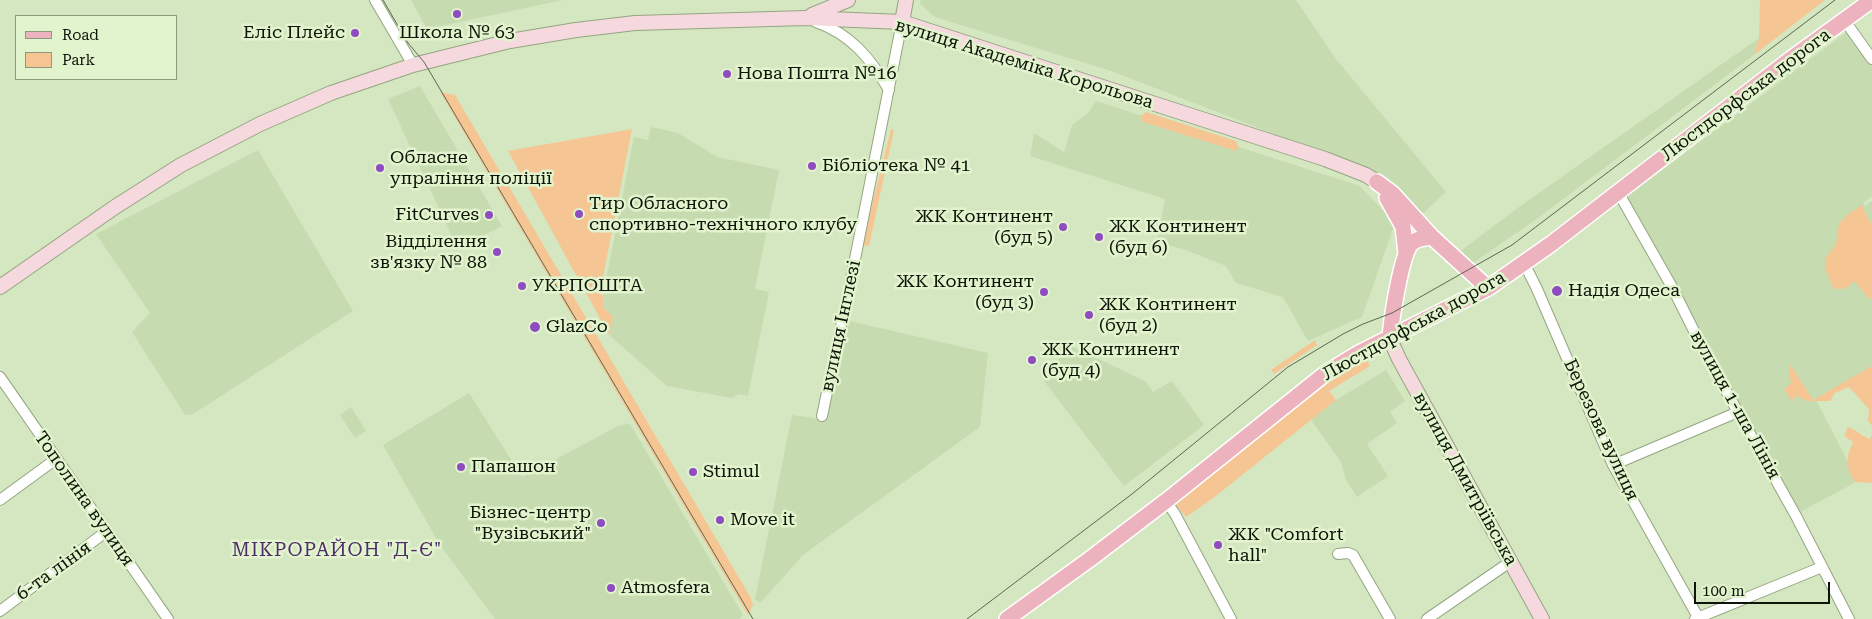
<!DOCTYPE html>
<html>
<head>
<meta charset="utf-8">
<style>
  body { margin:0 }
  #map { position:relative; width:1872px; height:619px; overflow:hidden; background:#d5e7c1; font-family:"Roboto Serif",serif }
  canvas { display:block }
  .legend { position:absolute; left:15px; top:15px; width:162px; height:65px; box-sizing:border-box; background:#e2f4ce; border:1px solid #8d9a7e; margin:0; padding:6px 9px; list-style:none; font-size:15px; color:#0e1407 }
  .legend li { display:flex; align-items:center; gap:10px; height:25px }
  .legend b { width:25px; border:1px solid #8d9a7e }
  .scale { position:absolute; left:1694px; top:582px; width:136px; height:22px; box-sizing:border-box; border:2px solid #0e1407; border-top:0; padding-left:6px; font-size:15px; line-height:18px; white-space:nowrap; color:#0e1407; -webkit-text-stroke:4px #e2f4ce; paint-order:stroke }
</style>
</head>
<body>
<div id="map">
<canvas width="1872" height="619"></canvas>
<ul class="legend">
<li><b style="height:6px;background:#ecb3be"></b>Road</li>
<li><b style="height:14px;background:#f5c694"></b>Park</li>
</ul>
<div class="scale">100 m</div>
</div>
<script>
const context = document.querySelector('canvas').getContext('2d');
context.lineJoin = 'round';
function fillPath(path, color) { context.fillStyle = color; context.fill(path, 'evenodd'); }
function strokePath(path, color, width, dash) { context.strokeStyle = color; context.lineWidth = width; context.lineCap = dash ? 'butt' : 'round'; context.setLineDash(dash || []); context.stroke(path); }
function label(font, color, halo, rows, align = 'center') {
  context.font = font + ' "Roboto Serif",serif'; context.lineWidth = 5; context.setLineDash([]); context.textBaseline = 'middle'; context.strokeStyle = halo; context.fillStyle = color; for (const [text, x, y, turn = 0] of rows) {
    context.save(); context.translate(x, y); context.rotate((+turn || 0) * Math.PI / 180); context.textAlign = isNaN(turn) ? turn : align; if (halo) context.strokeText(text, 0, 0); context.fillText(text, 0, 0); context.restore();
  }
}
fillPath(new Path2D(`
  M 411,0 L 563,0 L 427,29 Z
  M 921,0 L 1296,0 L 1336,59 L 1446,192 L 1422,214 L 1388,178 L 1111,71 L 935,17 L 920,4 Z
  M 1848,31 L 1872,62 L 1872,196 L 1863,203 L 1865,206 L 1872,201 L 1872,370 L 1816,400 L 1858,481 L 1798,513 L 1625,198 Z
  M 1759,38 L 1754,55 L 1538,218 L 1473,263 L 1459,252 L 1519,207 Z
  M 420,86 L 502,226 L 458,249 L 388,99 Z
  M 1096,101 L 1360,186 L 1395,223 L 1362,317 L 1308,341 L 1283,297 L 1236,283 L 1226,266 L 1183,249 L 1157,242 L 1165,199 L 1030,156 L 1034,133 L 1064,152 L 1072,125 L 1088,113 Z
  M 651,127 L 678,133 L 717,157 L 779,170 L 755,289 L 769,292 L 748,396 L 739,394 L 732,398 L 667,386 L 609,335 L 613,317 L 604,308 L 603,296 L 634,137 L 648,140 Z
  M 258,150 L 353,311 L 193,414 L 185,415 L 132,332 L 150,313 L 96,234 Z
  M 845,320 L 988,353 L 980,427 L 803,555 L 760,603 L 755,599 L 792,415 L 822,419 Z
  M 1069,345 L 1145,381 L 1153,392 L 1172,381 L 1204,425 L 1124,486 L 1044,381 Z
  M 1386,370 L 1405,401 L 1390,412 L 1397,423 L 1367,444 L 1388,476 L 1357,497 L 1346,480 L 1341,462 L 1311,420 L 1336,400 Z
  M 469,393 L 522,477 L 620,425 L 630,424 L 743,615 L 739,619 L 495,619 L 440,545 L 383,445 Z
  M 351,407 L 366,431 L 355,438 L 340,415 Z`), '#c6dbb0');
fillPath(new Path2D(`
  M 1760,0 L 1825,0 L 1754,55 L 1759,38 Z
  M 440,92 L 455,95 L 751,598 L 753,605 L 748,615 Z
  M 1146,112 L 1236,141 L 1239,147 L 1235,151 L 1230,149 L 1143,122 L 1140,117 Z
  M 632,129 L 600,292 L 603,296 L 604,308 L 613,317 L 609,335 L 508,151 Z
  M 891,129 L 894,130 L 869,246 L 862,245 Z
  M 1862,205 L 1872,226 L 1872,297 L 1870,299 L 1854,281 L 1845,289 L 1834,289 L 1825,269 L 1825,259 L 1836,244 L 1839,224 L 1847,215 Z
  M 1315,340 L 1317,345 L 1274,374 L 1271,370 Z
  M 1366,359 L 1370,366 L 1329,391 L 1336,400 L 1212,499 L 1186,517 L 1173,501 L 1327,384 Z
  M 1790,364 L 1813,400 L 1872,366 L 1872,426 L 1868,421 L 1869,409 L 1849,387 L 1835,393 L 1830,401 L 1807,401 L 1796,396 L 1792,401 L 1784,390 L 1791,383 L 1789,368 Z
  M 1848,427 C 1857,430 1861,436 1870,439 L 1872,434 L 1872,483 L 1855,482 C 1846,468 1845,458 1853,442 L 1844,436 Z`), '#f5c694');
const minor = new Path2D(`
  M 375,0 L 413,65
  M 1845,21 L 1872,59
  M 816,22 C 851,34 871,59 889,90
  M 1618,192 L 1672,287 L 1706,355 L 1796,516 L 1849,619
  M 1524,263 L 1537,289 L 1613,465 L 1699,619
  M 0,377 L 168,619
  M 822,416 L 853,269 L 902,22
  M 1613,465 L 1738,412
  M 0,500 L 56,459
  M 1166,501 L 1175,514 L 1231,619
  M 1338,554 L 1348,553 L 1353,555 L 1390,619
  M 0,611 L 107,531
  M 1427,619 L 1510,562
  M 1695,619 L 1822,567`);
const secondary = new Path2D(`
  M 812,15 L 848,0
  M 902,22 L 906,0
  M 0,287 L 115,207 L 181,165 L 260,124 L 331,93 L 413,65 L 510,41 L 576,30 L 635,23 L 806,18 L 902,22 L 1325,159 L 1366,175 L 1377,182
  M 1390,339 L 1399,359 L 1542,619`);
const primary = new Path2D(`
  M 1377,182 L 1393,194 L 1432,237 L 1488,288
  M 1387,198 L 1403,227 L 1406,253
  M 1390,339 C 1391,321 1401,256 1411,244 C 1416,238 1425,238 1432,237
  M 1007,619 L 1090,559 L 1166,501 L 1326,373 L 1359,353 L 1488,288 L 1551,244 L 1792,58 L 1872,0`);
strokePath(minor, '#94a581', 12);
strokePath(secondary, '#94a581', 16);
strokePath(primary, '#fff', 18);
strokePath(minor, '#fff', 10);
strokePath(secondary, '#f5d9df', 14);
strokePath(primary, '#ecb3be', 15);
strokePath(new Path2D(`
  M 383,0 L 408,43 L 424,62 L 753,619
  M 967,619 L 1132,494 L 1288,367 L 1343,334 L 1363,324 L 1392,313 L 1512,245 L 1835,0`), '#5c6750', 1);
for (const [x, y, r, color] of [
  [457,14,5,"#8f4bc0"],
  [355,33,5,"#8f4bc0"],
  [727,74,5,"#8f4bc0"],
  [812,166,5,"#8f4bc0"],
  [380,168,5,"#8f4bc0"],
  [579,214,5,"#8f4bc0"],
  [489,215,5,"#8f4bc0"],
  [1063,227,5,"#8f4bc0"],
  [1099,237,5,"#8f4bc0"],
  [497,252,5,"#8f4bc0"],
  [522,286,5,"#8f4bc0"],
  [1557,291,6,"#8f4bc0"],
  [1044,292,5,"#8f4bc0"],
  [1089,315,5,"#8f4bc0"],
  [535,327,6,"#8f4bc0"],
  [1032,360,5,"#8f4bc0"],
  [461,467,5,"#8f4bc0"],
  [693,472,5,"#8f4bc0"],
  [720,520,5,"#8f4bc0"],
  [601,523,5,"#8f4bc0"],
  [1218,545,5,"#8f4bc0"],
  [611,588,5,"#8f4bc0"]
]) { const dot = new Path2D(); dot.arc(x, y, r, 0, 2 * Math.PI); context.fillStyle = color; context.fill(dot); strokePath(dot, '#e2f4ce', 2); }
label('18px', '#0e1407', '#e2f4ce', [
  ["Еліс Плейс",345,33,"right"],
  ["Школа № 63",457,33,"center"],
  ["Нова Пошта №16",737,74],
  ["Обласне",390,158],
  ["упраління поліції",390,179],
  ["Бібліотека № 41",822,166],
  ["Тир Обласного",589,204],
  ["спортивно-технічного клубу",589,225],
  ["FitCurves",479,215,"right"],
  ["ЖК Континент",1053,217,"right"],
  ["(буд 5)",1053,238,"right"],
  ["ЖК Континент",1109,227],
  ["(буд 6)",1109,248],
  ["Відділення",487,242,"right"],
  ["зв'язку № 88",487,263,"right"],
  ["ЖК Континент",1034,282,"right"],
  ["(буд 3)",1034,303,"right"],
  ["УКРПОШТА",532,286],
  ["Надія Одеса",1568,291],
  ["ЖК Континент",1099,305],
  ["(буд 2)",1099,326],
  ["GlazCo",546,327],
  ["ЖК Континент",1042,350],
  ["(буд 4)",1042,371],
  ["Папашон",471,467],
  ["Stimul",703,472],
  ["Бізнес-центр",591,513,"right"],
  ["\"Вузівський\"",591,534,"right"],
  ["Move it",730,520],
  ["ЖК \"Comfort",1228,535],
  ["hall\"",1228,556],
  ["Atmosfera",621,588]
], 'left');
label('18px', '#0e1407', '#e2f4ce', [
  ["вулиця Академіка Корольова",1024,64,17],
  ["Люстдорфська дорога",1746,95,-37],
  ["вулиця Інглезі",841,326,-78],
  ["Люстдорфська дорога",1414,326,-29],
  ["вулиця 1-ша Лінія",1735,405,61],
  ["Березова вулиця",1601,430,65],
  ["вулиця Дмитріївська",1465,479,61],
  ["Тополина вулиця",84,499,55],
  ["6-та лінія",54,571,-36]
]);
context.letterSpacing = '1px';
label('19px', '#4e2e68', '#e2f4ce', [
  ["МІКРОРАЙОН \"Д-Є\"",337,550]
]);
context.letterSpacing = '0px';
</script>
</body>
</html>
